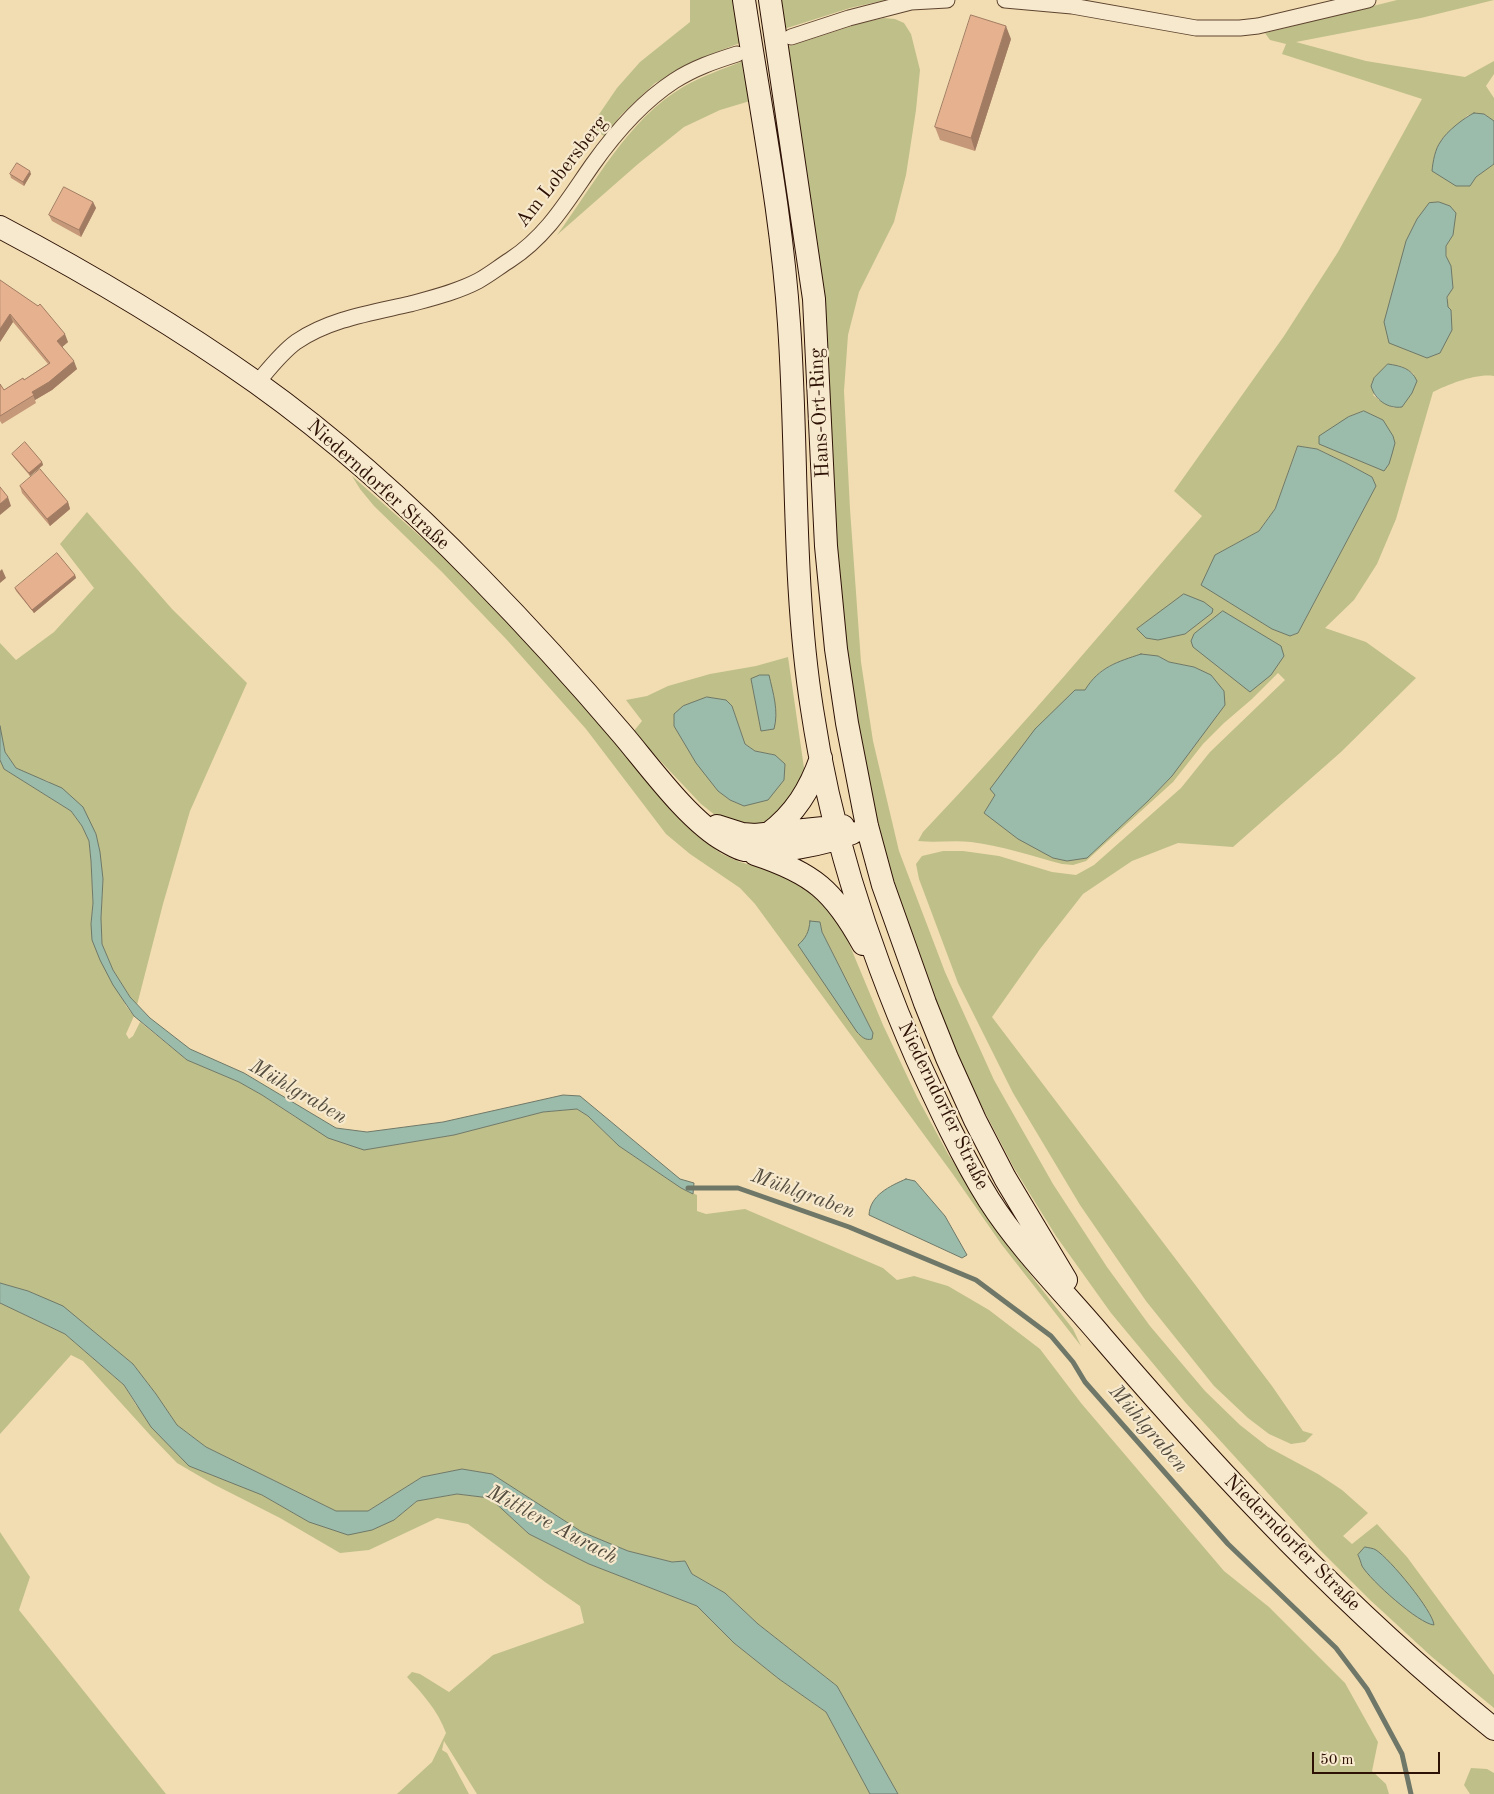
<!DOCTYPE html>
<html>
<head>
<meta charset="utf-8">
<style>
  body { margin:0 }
  #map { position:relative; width:1494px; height:1794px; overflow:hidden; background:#f2ddb2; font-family:"Old Standard TT",serif }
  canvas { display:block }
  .scale { position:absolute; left:1312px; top:1752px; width:128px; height:22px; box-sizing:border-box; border:2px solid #2d1105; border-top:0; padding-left:6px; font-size:15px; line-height:18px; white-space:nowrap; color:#2d1105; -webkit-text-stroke:4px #f7e9cd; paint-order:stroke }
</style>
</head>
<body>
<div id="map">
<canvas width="1494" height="1794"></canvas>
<div class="scale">50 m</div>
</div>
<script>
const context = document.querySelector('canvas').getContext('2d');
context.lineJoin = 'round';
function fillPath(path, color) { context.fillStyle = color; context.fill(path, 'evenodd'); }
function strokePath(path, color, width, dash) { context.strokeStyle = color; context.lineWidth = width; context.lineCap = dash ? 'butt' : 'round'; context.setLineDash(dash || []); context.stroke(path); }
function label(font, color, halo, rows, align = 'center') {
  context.font = font + ' "Old Standard TT",serif'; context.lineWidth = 4.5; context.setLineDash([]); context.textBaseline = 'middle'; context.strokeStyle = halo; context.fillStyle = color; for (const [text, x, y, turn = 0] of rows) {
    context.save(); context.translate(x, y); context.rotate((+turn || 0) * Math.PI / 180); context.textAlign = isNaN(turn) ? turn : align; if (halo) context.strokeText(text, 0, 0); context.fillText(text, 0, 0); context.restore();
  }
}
fillPath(new Path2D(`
  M 690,0 L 733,0 L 740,43 L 714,53 L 655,83 L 620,116 L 605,137 L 591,126 L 617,88 L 640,62 L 690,22 Z
  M 780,0 L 886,0 L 850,8 L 784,29 Z
  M 1397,0 L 1494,0 L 1421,18 L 1296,42 L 1366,61 L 1465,77 L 1494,61 L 1494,74 L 1486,86 L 1494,98 L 1494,121 L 1484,114 L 1468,115 L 1441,140 L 1475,177 L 1494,164 L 1494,376 C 1477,373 1449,384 1433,392 L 1396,519 L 1377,564 L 1354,600 L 1325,628 L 1366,642 L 1416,678 L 1341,752 L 1233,847 L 1178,843 L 1132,861 L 1083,894 L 1040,949 L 992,1017 L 1272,1386 L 1303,1431 L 1313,1434 L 1305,1442 L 1291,1444 L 1269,1434 L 1248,1418 L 1214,1386 L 1146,1301 L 1080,1205 L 1013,1093 L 958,983 L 919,879 L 916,864 L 922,856 L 943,851 L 963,851 L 999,856 L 1052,872 L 1076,875 L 1094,865 L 1181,788 L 1210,752 L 1285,680 L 1278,673 L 1252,699 L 1224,723 L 1203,744 L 1173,782 L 1086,861 L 1073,865 L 1062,864 C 1032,856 1002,846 971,842 C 953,840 936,843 918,841 L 923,832 C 1020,730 1110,623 1202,516 L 1174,491 L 1284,336 L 1338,252 L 1422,99 L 1282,54 L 1286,44 L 1270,40 L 1265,33 ZM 1439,202 L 1453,235 L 1446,246 L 1448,307 ZM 1396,365 L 1403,367 L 1414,374 L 1394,408 L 1379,400 L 1373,395 ZM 1364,411 L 1382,420 L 1386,427 L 1348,417 ZM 1298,446 L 1317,449 L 1346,463 L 1372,477 L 1375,487 L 1298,633 L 1291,636 L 1215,555 L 1259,531 L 1275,509 ZM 1158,656 L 1169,662 L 1194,667 L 1172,776 L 1148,801 L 1087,858 L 984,813 L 995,795 L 1085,691 C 1103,659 1125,661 1158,656 Z
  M 884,18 L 895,19 L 904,23 L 911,34 L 920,70 L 916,110 L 906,175 L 894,222 L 859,292 L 848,335 L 844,391 L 850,509 L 861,662 L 873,741 L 899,851 L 945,972 L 994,1080 L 1053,1184 L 1107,1267 L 1150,1326 L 1205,1391 L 1240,1425 L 1268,1447 L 1318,1474 L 1342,1490 L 1368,1513 L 1343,1536 L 1352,1544 L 1377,1524 L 1407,1557 L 1494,1675 L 1494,1708 L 1432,1657 L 1369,1599 L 1317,1547 L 1185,1402 L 1111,1313 L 1056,1236 L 1014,1168 L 966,1076 L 924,974 L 883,852 L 854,722 L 787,47 L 861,23 Z
  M 743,61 L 750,101 L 720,110 L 684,127 L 638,164 L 557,235 C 594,185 628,119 683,87 C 702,76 723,69 743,61 Z
  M 352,476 L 438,552 L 548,663 L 662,799 L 696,835 L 722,854 L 740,862 L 786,875 L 817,892 L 845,934 L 883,1025 L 917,1097 L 948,1154 L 1006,1241 L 1036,1282 L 1073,1329 L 1081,1346 L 1002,1245 L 952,1173 L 755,904 L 740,888 L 690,854 L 666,834 L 586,729 L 507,640 L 442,572 L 374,506 L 360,489 ZM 820,922 L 822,932 L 873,1033 L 798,946 L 804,940 L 809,931 Z
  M 87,512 L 172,609 L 247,683 L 190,811 L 163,904 L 137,1005 L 130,997 L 113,970 L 102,944 L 101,918 L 103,879 L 96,834 L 48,781 L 34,777 L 16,768 L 5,752 L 0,726 L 0,643 L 16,660 L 54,632 L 94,588 L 60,544 Z
  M 788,657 L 804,768 L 803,780 L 776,817 L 764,823 L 752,825 L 720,819 L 701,804 L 633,732 L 642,721 L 626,700 L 647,696 L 668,686 L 710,674 L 756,666 ZM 732,706 L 745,744 L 755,751 L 775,755 L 696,763 Z
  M 0,760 L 4,769 L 71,811 L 82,826 L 89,841 L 91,861 L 93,903 L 91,924 L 126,1006 L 134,1016 L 126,1034 L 129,1039 L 133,1036 L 140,1022 L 187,1060 L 239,1082 L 262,1095 L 295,1117 L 364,1150 L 454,1135 L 543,1112 L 577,1109 L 588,1116 L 619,1146 L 681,1188 L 697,1195 L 697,1211 L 706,1214 L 745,1209 L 883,1268 L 897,1280 L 914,1276 L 948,1286 L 989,1310 L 1040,1349 L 1081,1403 L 1224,1571 L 1269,1607 L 1345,1683 L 1378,1742 L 1372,1771 L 1386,1784 L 1389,1794 L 898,1794 L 837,1686 L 758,1624 L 725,1593 L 692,1574 L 685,1561 L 672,1562 L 628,1551 L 582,1532 L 492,1474 L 462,1469 L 422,1477 L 368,1511 L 336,1511 L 206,1447 L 177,1425 L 156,1394 L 133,1364 L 63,1307 L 28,1291 L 0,1283 Z
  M 0,1303 L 65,1334 L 124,1385 L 136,1405 L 262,1495 L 309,1522 L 394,1520 L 417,1501 L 457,1494 L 490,1498 L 529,1534 L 589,1564 L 697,1606 L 734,1643 L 779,1679 L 826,1712 L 870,1794 L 477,1794 L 444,1741 L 442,1750 L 447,1753 L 469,1794 L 397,1794 L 432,1762 L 446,1733 C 438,1711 423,1694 407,1677 L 412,1672 L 420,1674 L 449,1692 L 493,1655 L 584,1623 L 580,1606 L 545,1582 L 468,1524 L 437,1518 L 369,1550 L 340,1553 L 280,1518 L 213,1484 L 177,1463 L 150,1435 L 83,1361 L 71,1355 L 0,1434 Z
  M 0,1532 L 30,1577 L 19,1610 L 166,1794 L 0,1794 Z
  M 1471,1768 L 1487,1769 L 1494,1773 L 1494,1794 L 1470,1794 L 1464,1785 Z`), '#bfbf89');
const water = new Path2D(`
  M 1474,113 L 1484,114 L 1494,121 L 1494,164 L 1476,177 L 1470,186 L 1456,186 L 1432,171 C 1433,161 1435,149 1441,141 C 1446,132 1465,117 1474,113 Z
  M 1439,202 L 1450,206 L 1456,213 L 1453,235 L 1446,246 L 1446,256 L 1451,266 L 1453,288 L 1447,297 L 1448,307 L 1451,310 L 1452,330 L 1440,353 L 1427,358 L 1389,343 L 1384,322 L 1406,241 L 1417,219 L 1429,203 Z
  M 1388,364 C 1401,366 1411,368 1417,381 L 1412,393 L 1402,407 C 1388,409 1375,400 1371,386 L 1374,378 Z
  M 1364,411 L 1383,420 L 1393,436 L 1395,443 L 1392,454 L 1389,464 L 1384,471 L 1319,444 L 1319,436 L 1348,417 Z
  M 1298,446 L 1317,449 L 1346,463 L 1372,477 L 1376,486 L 1298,633 L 1290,636 L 1272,629 L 1201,585 L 1215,555 L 1259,531 L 1275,509 Z
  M 1184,594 L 1204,602 L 1213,609 L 1212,613 L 1185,634 L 1158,640 L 1146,638 L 1137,629 Z
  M 1223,611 L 1281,646 L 1284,656 L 1271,675 L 1250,692 L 1193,647 L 1191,641 L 1194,634 Z
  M 1141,654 L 1158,656 L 1169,662 L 1194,667 L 1211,675 L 1224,691 L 1225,705 L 1172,776 L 1148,801 L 1087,858 L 1067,861 L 1053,858 L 1018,839 L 984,813 L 995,795 L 990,789 L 1035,729 L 1075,690 L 1085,690 C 1099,667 1117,662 1141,654 Z
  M 760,675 L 769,675 C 773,693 779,711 774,729 L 761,731 L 751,679 Z
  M 707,697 L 726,700 L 732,706 L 745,744 L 755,751 L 775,755 L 785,764 L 784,780 L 768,800 L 744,806 L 730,800 L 718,791 L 696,763 L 674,726 L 674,714 L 683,706 Z
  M 0,726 L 5,752 L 16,768 L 62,788 L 83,807 L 96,834 L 100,852 L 103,879 L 101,918 L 102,944 L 113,970 L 130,997 L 150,1018 L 190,1049 L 244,1073 L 336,1128 L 367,1132 L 443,1122 L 563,1095 L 580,1096 L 680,1179 L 694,1183 L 693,1194 L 681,1188 L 619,1146 L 588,1116 L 577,1109 L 543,1112 L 454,1135 L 364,1150 L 328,1138 L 262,1095 L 239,1082 L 187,1060 L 134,1016 L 113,985 L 100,960 L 92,940 L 91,924 L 93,903 L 91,861 L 89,841 L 82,826 L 71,811 L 4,769 L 0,760 Z
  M 810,921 L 820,922 L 822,932 L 873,1033 L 872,1039 C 865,1041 861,1036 857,1032 L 798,945 C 806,938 809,932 810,921 Z
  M 906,1179 L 915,1181 L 945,1216 L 967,1255 L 962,1258 L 869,1215 C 870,1195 890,1186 906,1179 Z
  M 0,1283 L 28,1291 L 63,1306 L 133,1364 L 156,1394 L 177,1425 L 206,1447 L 336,1511 L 368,1511 L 422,1477 L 462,1469 L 492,1474 L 582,1532 L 628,1551 L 672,1562 L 685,1561 L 692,1574 L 725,1593 L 758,1624 L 837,1686 L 898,1794 L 870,1794 L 826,1712 L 779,1679 L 734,1643 L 697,1606 L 589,1564 L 529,1534 L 490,1498 L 457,1494 L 417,1501 L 394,1520 L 372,1530 L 348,1535 L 309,1522 L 262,1495 L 189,1466 L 151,1427 L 124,1385 L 65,1334 L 0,1303 Z
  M 1365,1547 C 1369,1548 1373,1548 1376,1550 C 1390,1559 1433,1611 1434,1625 C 1419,1624 1370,1580 1362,1566 C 1361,1563 1360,1559 1358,1555 Z`);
fillPath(water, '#9bbcaa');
strokePath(water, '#6f7868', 1);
strokePath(new Path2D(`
  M 688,1188 L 738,1188 L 849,1227 L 976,1280 L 1051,1336 L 1073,1362 L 1085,1382 L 1228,1544 L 1336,1648 L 1367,1689 L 1402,1754 L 1411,1794`), '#6f7868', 5);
const street = new Path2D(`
  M 1005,0 L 1072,6 L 1196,28 L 1240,28 L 1258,26 L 1368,0
  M 791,37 L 849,18 L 911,2 L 947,0
  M 257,383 C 269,369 281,353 296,342 C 330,319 371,313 410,304 C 432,298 457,292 478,281 C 489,275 499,267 510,260 C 548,235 567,201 593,164 C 615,133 642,102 674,81 C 694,68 715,61 737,54`);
const secondary = new Path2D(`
  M 744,0 C 760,107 782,215 789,324 C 798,452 792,582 812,709 C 830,830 868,947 917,1059 C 939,1107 961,1155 989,1200 C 1021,1250 1064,1292 1102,1337 C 1223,1478 1349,1612 1494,1729
  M 770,0 L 814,299 L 826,546 L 836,649 L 847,723 L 867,826 L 883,885 L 925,1003 L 947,1058 L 975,1120 L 1005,1178 L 1066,1280
  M 0,227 C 89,274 175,325 257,383 C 337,440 411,507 479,577 C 529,628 577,681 623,735 C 650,767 689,821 725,841 C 731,844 738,849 745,850 C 774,855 826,844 852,833
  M 717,826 L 742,834 L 755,835 L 843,826
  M 768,834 C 795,814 810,789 821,758
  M 755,854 C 813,873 834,891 863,944`);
strokePath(street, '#5e4430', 17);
strokePath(secondary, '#2d1105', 24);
strokePath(street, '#f7e9cd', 15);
strokePath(secondary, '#f7e9cd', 22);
fillPath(new Path2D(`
  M 1011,39 L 975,151 L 940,140 L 935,127 Z
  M 10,174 L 31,174 L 24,186 L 11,178 Z
  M 93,202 L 96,208 L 81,237 L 52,221 L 49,215 Z
  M 0,280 L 68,342 L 62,347 L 77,369 L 52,390 L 35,400 L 36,403 L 2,424 L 0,421 L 0,384 L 4,390 L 24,380 L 48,364 L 13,322 L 0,342 Z
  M 12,454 L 42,462 L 43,465 L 30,476 L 14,457 Z
  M 20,486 L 68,502 L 70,509 L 50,526 L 22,493 Z
  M 75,575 L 76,578 L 34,613 L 16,591 L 15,588 Z`), '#c6987a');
fillPath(new Path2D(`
  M 1006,26 L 1011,39 L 975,151 L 971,138 Z
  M 30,171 L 31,174 L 24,186 L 23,182 Z
  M 93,202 L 96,208 L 81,237 L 79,230 Z
  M 10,314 L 13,322 L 0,342 L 0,329 Z
  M 65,334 L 68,342 L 60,349 L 57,341 Z
  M 74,361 L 77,369 L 52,390 L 35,400 L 32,392 Z
  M 42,462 L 43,465 L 30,476 L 29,473 Z
  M 8,497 L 11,506 L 0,515 L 0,504 Z
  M 68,502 L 70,509 L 50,526 L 47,519 Z
  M 2,569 L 6,578 L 0,583 L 0,571 Z
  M 75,575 L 76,578 L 34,613 L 32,610 Z`), '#a17c63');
const building = new Path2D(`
  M 971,15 L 1006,26 L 971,138 L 935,127 Z
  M 17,163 L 30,171 L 23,182 L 10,174 Z
  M 64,187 L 93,202 L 79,230 L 49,215 Z
  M 0,280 L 38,306 L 40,304 L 65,334 L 57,341 L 74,361 L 49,382 L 32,392 L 34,395 L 0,416 L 0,384 L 4,390 L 23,378 L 24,380 L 50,363 L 10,314 L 0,329 Z
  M 25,442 L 42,462 L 29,473 L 12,454 Z
  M 40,469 L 68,502 L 47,519 L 20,486 Z
  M 0,487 L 8,497 L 0,504 Z
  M 57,553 L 75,575 L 32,610 L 15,588 Z`);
fillPath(building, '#e6b18e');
strokePath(building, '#a17c63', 1);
label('20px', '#2d1105', '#f7e9cd', [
  ["Am Lobersberg",562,172,-52],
  ["Hans-Ort-Ring",820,413,-93],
  ["Niederndorfer Straße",378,485,42],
  ["Niederndorfer Straße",943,1106,64],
  ["Niederndorfer Straße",1292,1543,45]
]);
label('italic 21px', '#544d3f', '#f7e9cd', [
  ["Mühlgraben",298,1092,30],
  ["Mühlgraben",803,1194,20],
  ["Mühlgraben",1148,1429,49],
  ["Mittlere Aurach",552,1525,28]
]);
</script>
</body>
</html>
